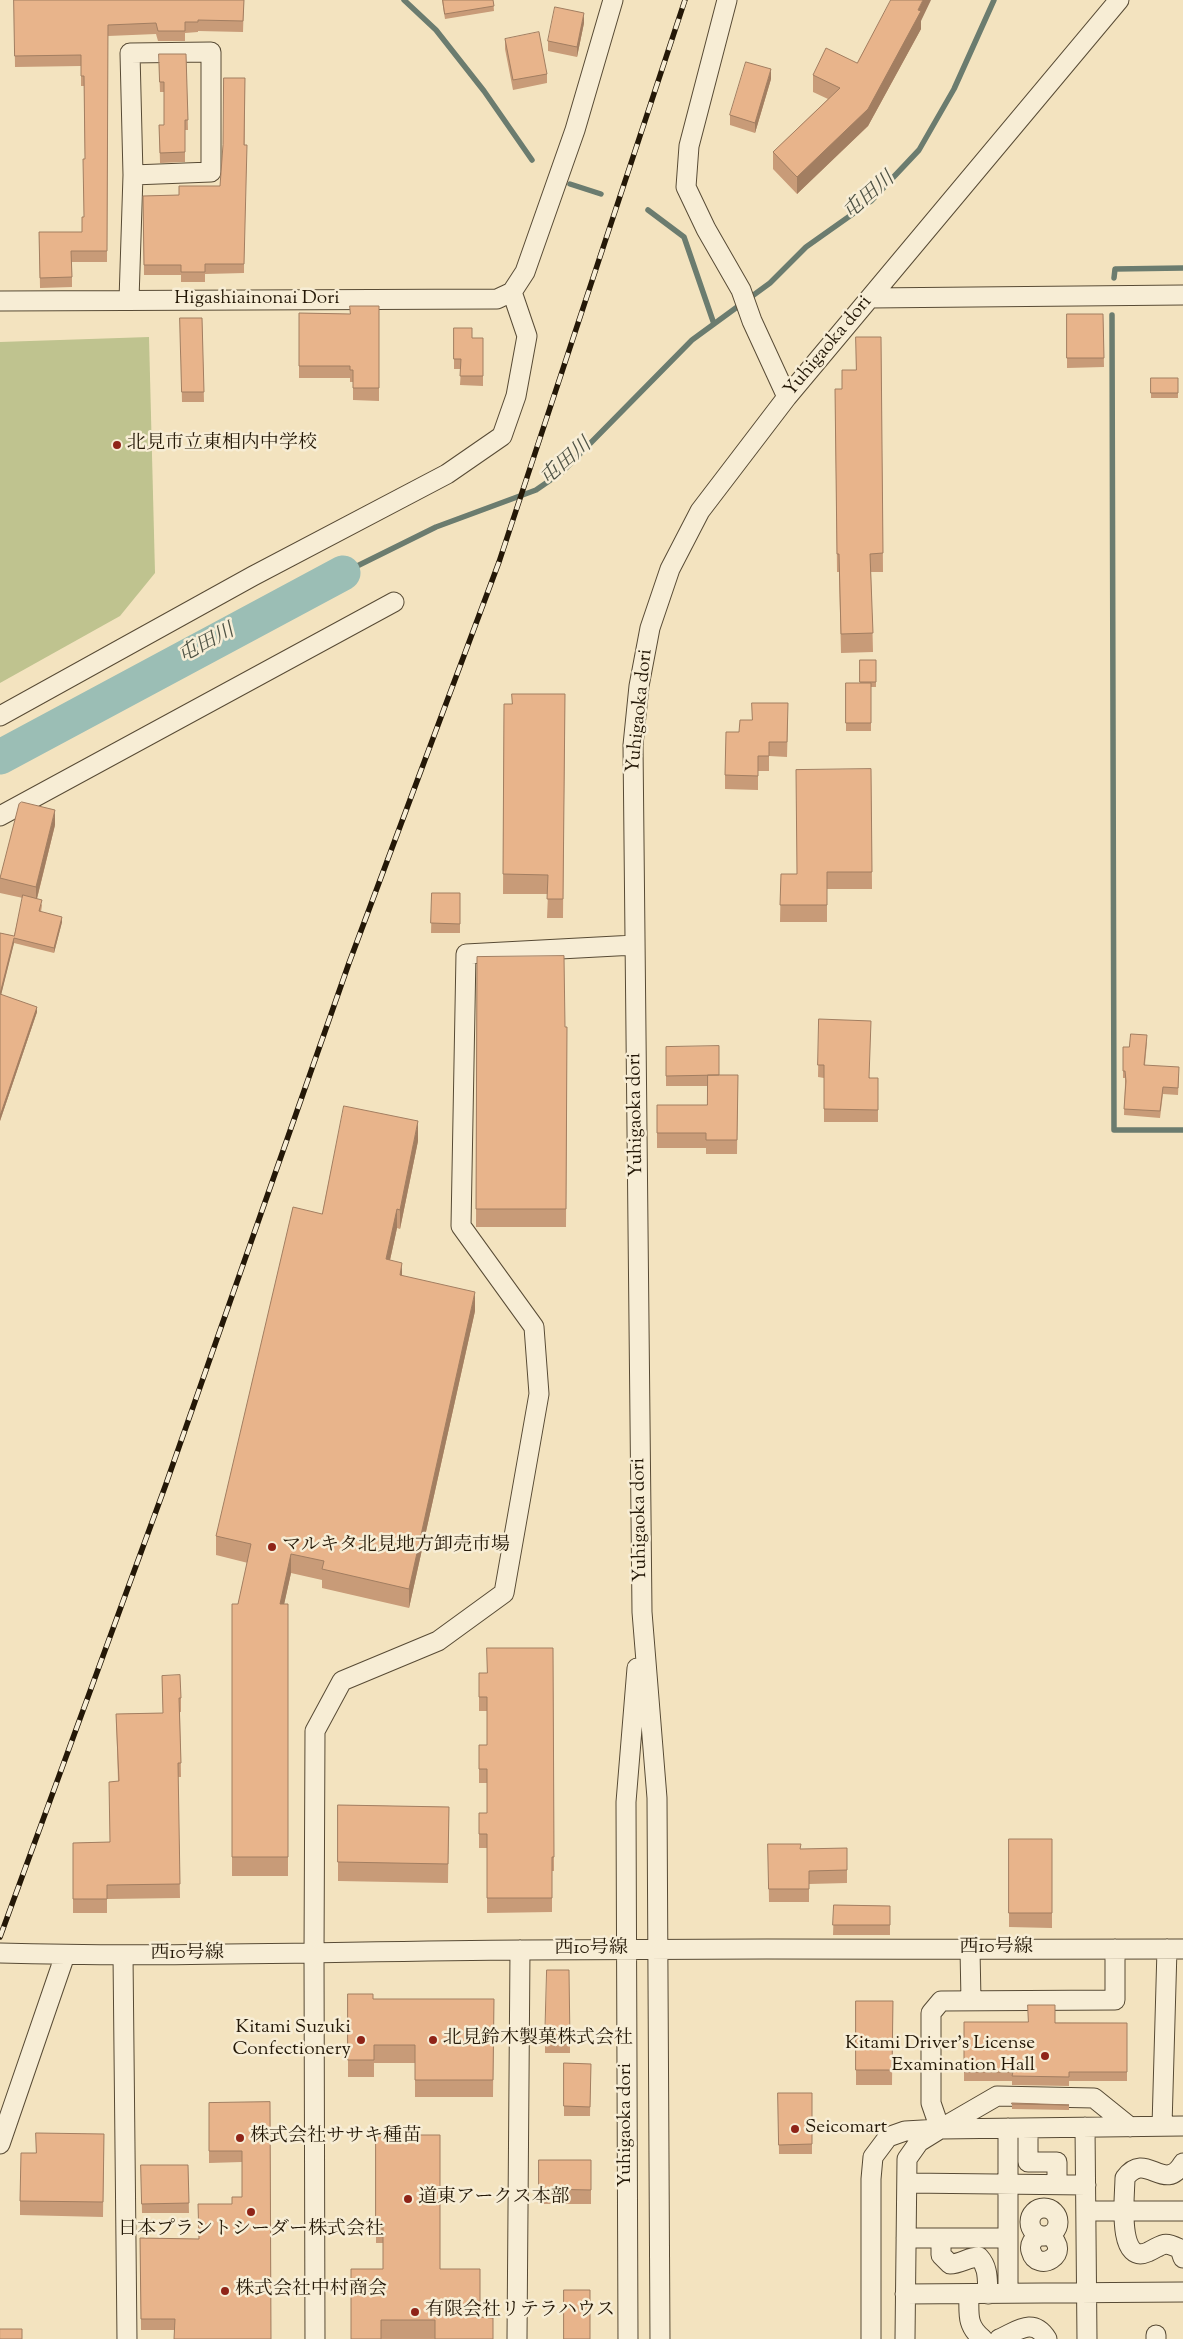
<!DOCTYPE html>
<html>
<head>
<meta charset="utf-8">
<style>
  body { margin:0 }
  canvas { display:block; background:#f3e3bf }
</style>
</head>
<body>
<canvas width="1183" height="2339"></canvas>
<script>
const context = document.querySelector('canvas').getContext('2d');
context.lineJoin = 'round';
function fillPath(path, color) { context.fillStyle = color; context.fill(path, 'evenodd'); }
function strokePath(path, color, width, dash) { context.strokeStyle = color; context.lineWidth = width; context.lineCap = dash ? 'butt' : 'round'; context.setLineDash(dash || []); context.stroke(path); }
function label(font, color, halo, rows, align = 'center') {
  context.font = font + ' "Sorts Mill Goudy","Noto Serif JP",serif'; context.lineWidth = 5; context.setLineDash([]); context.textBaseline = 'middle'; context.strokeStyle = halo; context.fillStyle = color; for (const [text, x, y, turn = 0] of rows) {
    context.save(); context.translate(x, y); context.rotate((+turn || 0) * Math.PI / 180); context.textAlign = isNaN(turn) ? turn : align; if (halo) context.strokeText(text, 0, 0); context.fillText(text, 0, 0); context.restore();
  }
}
fillPath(new Path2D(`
  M 149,337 L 155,573 L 120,616 L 0,683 L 0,342 Z`), '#bfc38f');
strokePath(new Path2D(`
  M 404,0 L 436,30 L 484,91 L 532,160
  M 570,184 L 601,194
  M 648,210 L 684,237 L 714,324
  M 1114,278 L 1115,269 L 1183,268
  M 1112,315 L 1114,1130 L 1183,1130
  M 343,573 L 436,527 L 536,490 L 562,472 L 692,340 L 770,283 L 806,247 L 871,201 L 919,150 L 954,89 L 994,0`), '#6b7c6f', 5.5);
strokePath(new Path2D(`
  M 0,757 L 343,573`), '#9bbeb5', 35);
const minor = new Path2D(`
  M 727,0 L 689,146 L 686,187 L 706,229 L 741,290 L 752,321 L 787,397
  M 512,292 L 525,272 L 575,130 L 613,0
  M 870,298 L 1183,295
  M 129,300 L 133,175 L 130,53 L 211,52 L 211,172 L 133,175
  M 0,301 L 497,299 L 512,292
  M 0,716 L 253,576 L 447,474 L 502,436 L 516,396 L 527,336 L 512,292
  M 0,816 L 394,602
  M 970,1949 L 971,2001
  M 0,1953 C 175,1958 349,1951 523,1950 C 743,1948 963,1950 1183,1949
  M 123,1955 L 127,2339
  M 1162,2126 L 1167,1949
  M 1085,2127 L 1087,2339
  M 1008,2128 L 1008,2293
  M 1028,2128 L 1028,2162 L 1057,2162 L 1057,2184
  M 940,2129 L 931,2103 L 931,2013 L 941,2001 L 1115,2000 L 1115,1949
  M 0,2144 L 65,1955
  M 1183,2163 C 1164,2195 1146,2149 1125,2178 C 1125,2194 1116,2266 1148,2252 C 1163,2245 1163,2240 1180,2249 L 1183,2258
  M 907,2183 L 1086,2185
  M1030 2222a14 14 0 1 1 28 0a14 14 0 1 1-28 0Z
  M 1086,2211 L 1183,2211
  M 1039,2235 C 1033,2240 1029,2244 1031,2251 C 1037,2274 1074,2254 1049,2235
  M 906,2238 L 1008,2238
  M 941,2238 L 941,2255 L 950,2264 C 961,2264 968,2257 979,2257 C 989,2268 987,2280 988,2294
  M 905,2294 L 1183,2292
  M 969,2294 C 969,2313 966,2326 983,2339
  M 1156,2335 L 1156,2339
  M 315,2339 L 314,1954 L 315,1731 L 342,1681 L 438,1641 L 504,1593 L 539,1394 L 534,1327 L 461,1226 L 466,954 L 635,945
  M 517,2339 L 520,1950
  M 628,2339 L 626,1802 L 637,1668
  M 660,2339 L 657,1798 L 642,1612 L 633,745 L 639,686 L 650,628 L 670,569 L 700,511 L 787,397 L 1119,0
  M 871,2339 L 871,2179 L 873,2157 L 888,2137 L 905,2131 L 940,2129 L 997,2096 L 1094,2098 L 1130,2127
  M 905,2339 L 907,2159 L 919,2142 L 940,2129 L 1183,2126
  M 999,2339 C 1016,2332 1033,2316 1047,2339`);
strokePath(minor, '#584b35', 21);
strokePath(minor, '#f7edd5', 19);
const rail = new Path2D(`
  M 0,1937 L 166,1484 L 349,963 L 499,562 L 685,0`);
strokePath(rail, '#241807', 5.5);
strokePath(rail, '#f7edd5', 4, [11]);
fillPath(new Path2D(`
  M 14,0 L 244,0 L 243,32 L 198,31 L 198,32 L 185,33 L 185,41 L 158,41 L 156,34 L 108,36 L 107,262 L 72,262 L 72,287 L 40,288 L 39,232 L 82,232 L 84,217 L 85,159 L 84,86 L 81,86 L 81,66 L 15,67 Z
  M 442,0 L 493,0 L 494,11 L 445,19 Z
  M 921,21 L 921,29 L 868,126 L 797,194 L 773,169 L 773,152 L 828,99 L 813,92 L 813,75 L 857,63 Z
  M 584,23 L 577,57 L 548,51 L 548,41 Z
  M 505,39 L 547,74 L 547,83 L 513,90 L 505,49 Z
  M 186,54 L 188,130 L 185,130 L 185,162 L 160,163 L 159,125 L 164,125 L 164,92 L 160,92 L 159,64 Z
  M 245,78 L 244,273 L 205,274 L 205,282 L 181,282 L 181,275 L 144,275 L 143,196 L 179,195 L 220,186 Z
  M 771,79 L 755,133 L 730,125 L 730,115 Z
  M 379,306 L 379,401 L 353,400 L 353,382 L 350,382 L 350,378 L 299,378 L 299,313 L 350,314 Z
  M 1067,314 L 1103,314 L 1104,367 L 1067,368 Z
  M 180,318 L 202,318 L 204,402 L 182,402 Z
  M 454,328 L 472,338 L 483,338 L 483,386 L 460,385 L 461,369 L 454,369 Z
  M 881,337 L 883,572 L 871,572 L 873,652 L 841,653 L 839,572 L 837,572 L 835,389 L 842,389 Z
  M 1151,378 L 1178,378 L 1178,398 L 1151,398 Z
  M 860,660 L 876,660 L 876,687 L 871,687 L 871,731 L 846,731 L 846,683 L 860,683 Z
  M 565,694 L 563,918 L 547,918 L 548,894 L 503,894 L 504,704 L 512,704 Z
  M 788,718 L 787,757 L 769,756 L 769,771 L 758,771 L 758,790 L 725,789 L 725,775 L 739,732 L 752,720 Z
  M 871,769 L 872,889 L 827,889 L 827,922 L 780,922 L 781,874 L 797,874 Z
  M 55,825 L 37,899 L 42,905 L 41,912 L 62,922 L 54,953 L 14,943 L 1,995 L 37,1012 L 0,1121 L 0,933 L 14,936 L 23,898 L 0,893 L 0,878 Z
  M 432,893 L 460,893 L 460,933 L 431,933 Z
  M 477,957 L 565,1027 L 567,1027 L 566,1227 L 476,1227 Z
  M 819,1019 L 870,1078 L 878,1078 L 878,1122 L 824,1122 L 824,1078 L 818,1077 Z
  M 1147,1042 L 1145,1065 L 1179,1074 L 1178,1095 L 1163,1094 L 1160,1118 L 1124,1115 L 1125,1084 L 1125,1078 L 1123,1078 L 1123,1047 L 1129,1047 Z
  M 666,1047 L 719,1075 L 738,1075 L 737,1154 L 706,1154 L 706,1148 L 657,1148 L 657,1105 L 707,1105 L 708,1086 L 666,1086 Z
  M 418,1141 L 400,1229 L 397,1228 L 390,1260 L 402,1276 L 475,1311 L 409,1608 L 322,1588 L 322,1580 L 291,1573 L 284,1604 L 288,1604 L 288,1876 L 232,1876 L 232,1604 L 238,1604 L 248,1563 L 216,1555 L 216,1536 L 322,1214 Z
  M 553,1648 L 554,1871 L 552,1871 L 552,1912 L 487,1913 L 487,1848 L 479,1848 L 479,1827 L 487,1813 L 487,1783 L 479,1783 L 479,1745 L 487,1745 L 487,1711 L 479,1711 L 479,1673 L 487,1673 Z
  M 162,1676 L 181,1698 L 181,1712 L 180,1712 L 181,1777 L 178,1777 L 180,1898 L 107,1899 L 107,1913 L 73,1913 L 73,1843 L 110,1842 L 118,1781 L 116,1714 L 163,1713 Z
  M 338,1805 L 449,1807 L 448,1883 L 338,1881 Z
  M 1009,1839 L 1052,1839 L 1052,1928 L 1009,1927 Z
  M 768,1844 L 800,1849 L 847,1870 L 847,1883 L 809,1884 L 809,1902 L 769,1902 Z
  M 834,1905 L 890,1906 L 890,1935 L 833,1935 Z
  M 348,1994 L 373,1999 L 494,1999 L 493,2097 L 415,2097 L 415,2063 L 374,2063 L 374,2077 L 348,2077 Z
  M 856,2001 L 893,2001 L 892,2085 L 856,2085 Z
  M 964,2022 L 1127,2023 L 1127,2081 L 1069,2081 L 1069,2086 L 1012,2085 L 1012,2081 L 964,2081 Z
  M 545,2043 L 570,2044 L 570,2053 L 545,2053 Z
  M 564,2063 L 591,2064 L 590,2116 L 564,2116 Z
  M 778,2093 L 812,2093 L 812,2154 L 779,2154 Z
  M 270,2102 L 271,2339 L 174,2330 L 141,2330 L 140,2238 L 199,2239 L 232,2204 L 242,2197 L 242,2162 L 209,2163 L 209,2103 Z
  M 1012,2103 L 1069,2105 L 1069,2110 L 1012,2109 Z
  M 104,2134 L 103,2217 L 20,2215 L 20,2201 L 36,2153 Z
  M 376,2135 L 440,2269 L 480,2317 L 493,2339 L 351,2339 L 383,2269 L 383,2243 L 376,2243 Z
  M 539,2160 L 591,2160 L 591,2204 L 539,2204 Z
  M 141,2165 L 188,2165 L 189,2213 L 142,2213 Z`), '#c89b78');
fillPath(new Path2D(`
  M 923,0 L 931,0 L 921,21 L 921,29 L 868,126 L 797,194 L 797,177 L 918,10 Z
  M 584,13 L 584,23 L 577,57 L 577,47 Z
  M 771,69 L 771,79 L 755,133 L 755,123 Z
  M 55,810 L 55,825 L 36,902 L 36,887 Z
  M 62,917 L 62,922 L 54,953 L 54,948 Z
  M 14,938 L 14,943 L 0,999 L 0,994 Z
  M 37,1007 L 37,1012 L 0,1121 L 0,1116 Z
  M 418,1121 L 418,1141 L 400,1229 L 400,1210 Z
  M 397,1209 L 397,1228 L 386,1278 L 386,1259 Z
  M 402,1263 L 402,1282 L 400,1275 Z
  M 475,1292 L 475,1311 L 409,1608 L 409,1589 Z
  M 291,1554 L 291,1573 L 280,1623 L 280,1604 Z`), '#a27e61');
const building = new Path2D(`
  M 14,0 L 244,0 L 243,21 L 198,20 L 198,22 L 185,22 L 185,31 L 158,31 L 156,23 L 108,25 L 107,251 L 71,251 L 72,277 L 40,278 L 39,232 L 82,232 L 82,217 L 84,217 L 83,159 L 85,159 L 84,76 L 81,76 L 81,55 L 15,56 Z
  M 443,0 L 493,0 L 494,6 L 445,14 Z
  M 891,0 L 923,0 L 918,10 L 921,11 L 868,109 L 797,177 L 773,152 L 840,88 L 813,75 L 826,48 L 857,63 Z
  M 555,7 L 584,13 L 577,47 L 548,41 Z
  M 539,32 L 547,74 L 513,80 L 505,39 Z
  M 159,54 L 186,54 L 188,120 L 185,120 L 185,152 L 160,153 L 159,125 L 164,125 L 164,82 L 160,82 Z
  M 746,62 L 771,69 L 755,123 L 730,115 Z
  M 224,78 L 245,78 L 244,145 L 247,145 L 244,264 L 205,264 L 205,272 L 181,272 L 181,265 L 144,265 L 143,196 L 179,195 L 179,186 L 220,186 L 223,145 Z
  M 350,306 L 379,306 L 379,388 L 353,388 L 353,370 L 350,370 L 350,366 L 299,366 L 299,313 L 350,314 Z
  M 1067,314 L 1103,314 L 1104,358 L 1067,358 Z
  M 180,318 L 202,318 L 204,392 L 182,392 Z
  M 454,328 L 472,328 L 472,338 L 483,338 L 483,376 L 460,376 L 461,359 L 454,359 Z
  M 856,337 L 881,337 L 883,553 L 870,554 L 873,633 L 841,634 L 839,554 L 837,554 L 835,389 L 842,389 L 842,370 L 856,370 Z
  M 1151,378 L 1178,378 L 1178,393 L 1151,393 Z
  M 860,660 L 876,660 L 876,682 L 860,682 Z
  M 846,683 L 871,683 L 871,723 L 846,723 Z
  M 512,694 L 565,694 L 563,899 L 547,899 L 548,875 L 503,874 L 504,704 L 512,704 Z
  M 752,703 L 788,703 L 787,742 L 769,742 L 769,756 L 758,756 L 758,776 L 725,775 L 726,732 L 739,732 L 740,720 L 752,720 Z
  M 871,769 L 872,872 L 827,872 L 827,905 L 780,905 L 781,874 L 797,874 L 796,770 Z
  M 22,802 L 55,810 L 36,887 L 0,878 L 19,804 Z
  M 432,893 L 460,893 L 460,924 L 431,923 Z
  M 23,895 L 42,900 L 39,911 L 62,917 L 54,948 L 14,938 L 0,994 L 37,1007 L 0,1116 L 0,933 L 14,936 Z
  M 564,956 L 565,1027 L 567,1027 L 566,1209 L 476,1209 L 477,957 Z
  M 819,1019 L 871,1021 L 869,1078 L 878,1078 L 878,1110 L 824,1109 L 824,1065 L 818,1065 Z
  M 1131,1034 L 1147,1035 L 1144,1065 L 1179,1067 L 1178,1088 L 1163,1087 L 1160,1111 L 1124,1109 L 1126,1081 L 1125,1071 L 1123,1071 L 1123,1047 L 1129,1047 Z
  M 719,1046 L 719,1075 L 666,1076 L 666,1047 Z
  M 708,1075 L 738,1075 L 737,1140 L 706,1140 L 706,1133 L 657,1133 L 657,1105 L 707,1105 Z
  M 344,1106 L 418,1121 L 400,1210 L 397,1209 L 386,1259 L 402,1263 L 400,1275 L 475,1292 L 409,1589 L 322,1569 L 324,1561 L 291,1554 L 280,1604 L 288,1604 L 288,1857 L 232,1857 L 232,1604 L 238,1604 L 251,1544 L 216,1536 L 293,1207 L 322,1214 Z
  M 487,1648 L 553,1648 L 554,1857 L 552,1857 L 552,1898 L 487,1898 L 487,1834 L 479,1834 L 479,1813 L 487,1813 L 487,1769 L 479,1769 L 479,1745 L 487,1745 L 487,1697 L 479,1697 L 479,1673 L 487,1673 Z
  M 180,1675 L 181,1698 L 179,1698 L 181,1763 L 178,1763 L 180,1884 L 107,1885 L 107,1899 L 73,1899 L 73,1843 L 110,1842 L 109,1782 L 119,1781 L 116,1714 L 163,1713 L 162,1676 Z
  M 338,1805 L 449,1807 L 448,1864 L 338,1862 Z
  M 1009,1839 L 1052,1839 L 1052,1913 L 1009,1913 Z
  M 768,1844 L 801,1844 L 800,1849 L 847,1848 L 847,1870 L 809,1871 L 809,1889 L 769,1889 Z
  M 834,1905 L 890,1906 L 890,1925 L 833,1925 Z
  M 547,1970 L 569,1970 L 570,2044 L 545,2043 Z
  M 348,1994 L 373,1994 L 373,1999 L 494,1999 L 493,2080 L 415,2080 L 415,2045 L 374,2045 L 374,2060 L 348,2060 Z
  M 856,2001 L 893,2001 L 892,2070 L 856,2070 Z
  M 1028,2005 L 1055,2005 L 1055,2023 L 1127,2023 L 1127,2072 L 1069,2072 L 1069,2077 L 1012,2076 L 1013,2072 L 964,2072 L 964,2022 L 1028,2022 Z
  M 564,2063 L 591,2064 L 590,2107 L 564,2106 Z
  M 778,2093 L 812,2093 L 812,2144 L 779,2145 Z
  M 270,2102 L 271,2339 L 174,2339 L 175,2319 L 141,2319 L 140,2238 L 199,2239 L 198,2204 L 232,2204 L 232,2197 L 242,2197 L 242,2151 L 209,2151 L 209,2103 Z
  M 1012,2103 L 1069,2105 L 1012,2104 Z
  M 36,2133 L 104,2134 L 103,2202 L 20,2201 L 21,2153 L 36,2153 Z
  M 376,2135 L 440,2135 L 440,2269 L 480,2269 L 480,2317 L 493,2318 L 493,2339 L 435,2339 L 435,2320 L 381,2320 L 381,2339 L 351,2339 L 351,2269 L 383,2269 L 383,2224 L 376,2224 Z
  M 539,2160 L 591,2160 L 591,2190 L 539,2189 Z
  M 141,2165 L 188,2165 L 189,2203 L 142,2204 Z
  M 564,2290 L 590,2290 L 590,2339 L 564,2339 Z
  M 0,2329 L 22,2329 L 22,2339 L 0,2339 Z`);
fillPath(building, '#e8b48b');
strokePath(building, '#a27e61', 1);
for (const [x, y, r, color] of [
  [117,445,5,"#8f2418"],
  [272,1547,5,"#8f2418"],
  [361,2040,5,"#8f2418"],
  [433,2040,5,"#8f2418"],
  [1045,2056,5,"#8f2418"],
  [795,2129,5,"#8f2418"],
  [240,2138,5,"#8f2418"],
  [408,2199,5,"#8f2418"],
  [251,2212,5,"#8f2418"],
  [225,2291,5,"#8f2418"],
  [415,2312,5,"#8f2418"]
]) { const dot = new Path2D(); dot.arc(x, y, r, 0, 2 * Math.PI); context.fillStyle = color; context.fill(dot); strokePath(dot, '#f7edd5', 2); }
label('19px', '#241807', '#f7edd5', [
  ["Higashiainonai Dori",257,300],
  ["Yuhigaoka dori",829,347,-50],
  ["Yuhigaoka dori",641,711,-84],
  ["Yuhigaoka dori",637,1115,-91],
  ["Yuhigaoka dori",641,1520,-91],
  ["西10号線",996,1949],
  ["西10号線",591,1950],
  ["西10号線",187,1955],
  ["Yuhigaoka dori",627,2125,-90]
]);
label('19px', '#241807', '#f7edd5', [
  ["北見市立東相内中学校",127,445],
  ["マルキタ北見地方卸売市場",282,1547],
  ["Kitami Suzuki",351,2029,"right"],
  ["Confectionery",351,2051,"right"],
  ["北見鈴木製菓株式会社",443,2040],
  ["Kitami Driver’s License",1035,2045,"right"],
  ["Examination Hall",1035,2067,"right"],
  ["Seicomart",805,2129],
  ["株式会社ササキ種苗",250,2138],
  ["道東アークス本部",418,2199],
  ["日本プラントシーダー株式会社",251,2231,"center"],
  ["株式会社中村商会",235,2291],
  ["有限会社リテラハウス",425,2312]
], 'left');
label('italic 20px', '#4e5244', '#f7edd5', [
  ["屯田川",870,197,-41],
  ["屯田川",567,463,-41],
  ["屯田川",207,645,-28]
]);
</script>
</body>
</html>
